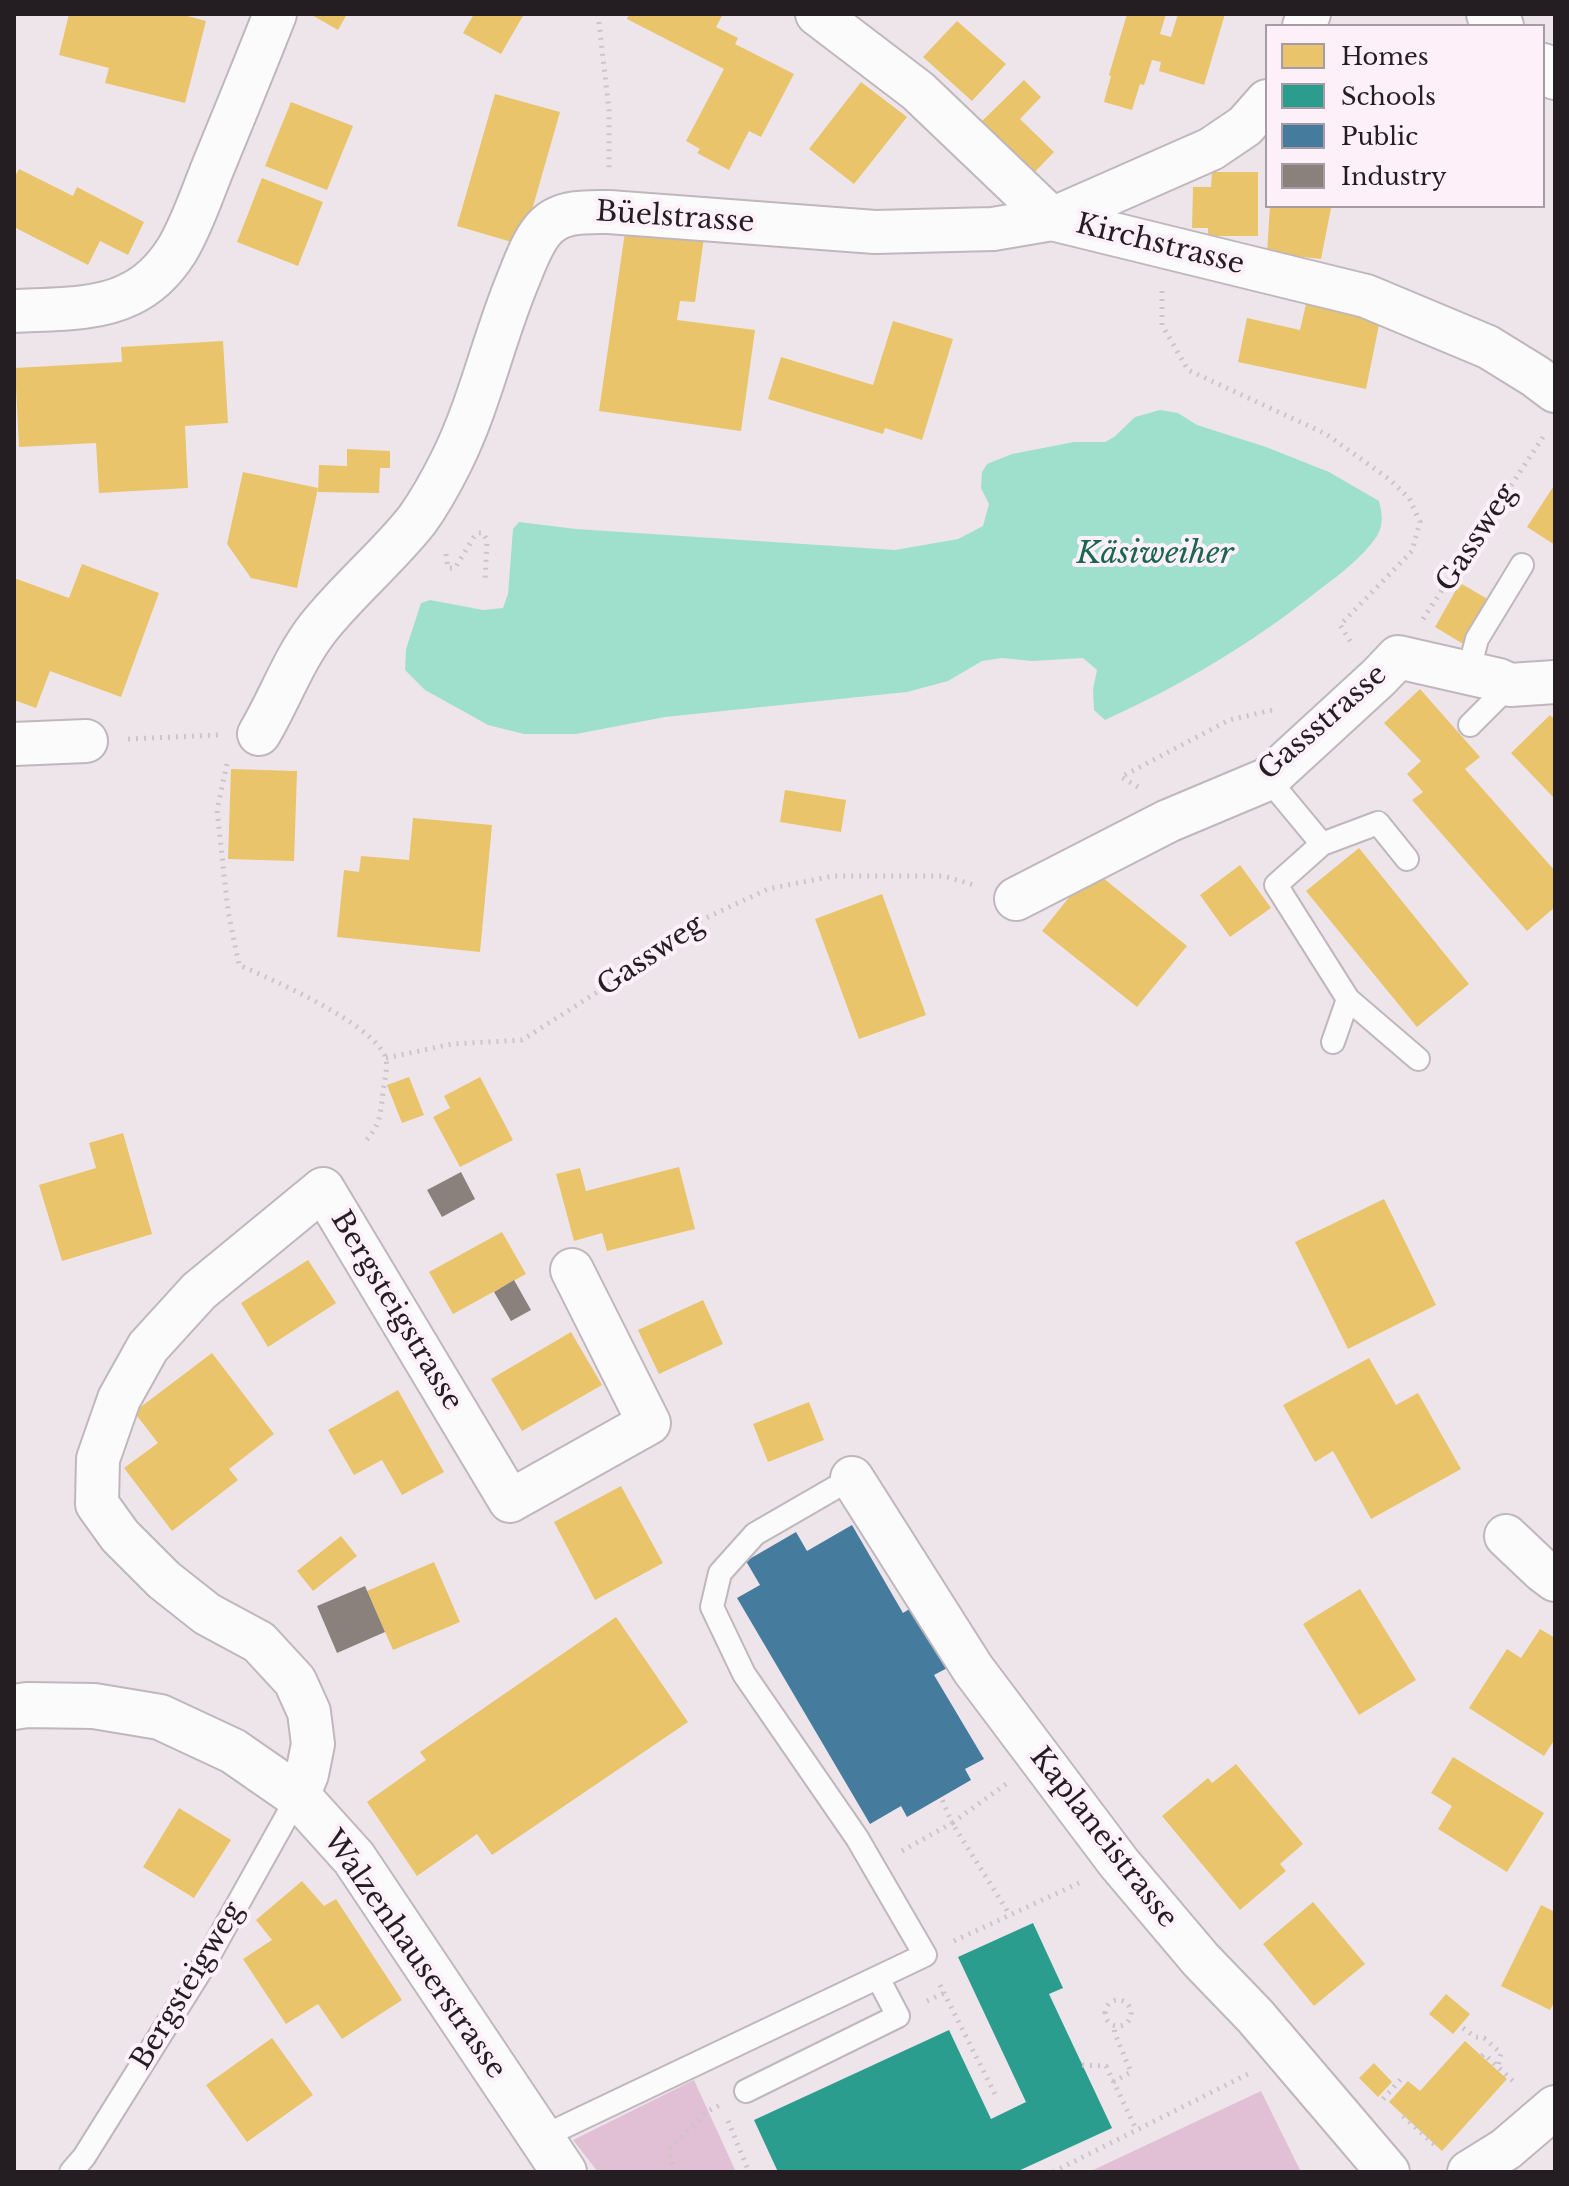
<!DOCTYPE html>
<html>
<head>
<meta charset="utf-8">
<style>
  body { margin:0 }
  #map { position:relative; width:1569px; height:2186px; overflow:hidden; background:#eee5eb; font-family:"Libre Baskerville",serif }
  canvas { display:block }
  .frame { position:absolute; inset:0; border:16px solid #241e22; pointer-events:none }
  .legend { position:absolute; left:1265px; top:24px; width:280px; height:184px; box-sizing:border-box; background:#fef0f9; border:2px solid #a79ca3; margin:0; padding:10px 14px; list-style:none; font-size:24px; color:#241e22 }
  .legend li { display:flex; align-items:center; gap:16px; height:40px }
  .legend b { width:40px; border:2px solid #a79ca3 }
</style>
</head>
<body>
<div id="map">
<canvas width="1569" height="2186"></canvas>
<div class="frame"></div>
<ul class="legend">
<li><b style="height:22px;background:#e9c46a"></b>Homes</li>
<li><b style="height:22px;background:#2a9d8f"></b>Schools</li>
<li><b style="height:22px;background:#457b9d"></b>Public</li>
<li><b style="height:22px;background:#8a817c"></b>Industry</li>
</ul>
</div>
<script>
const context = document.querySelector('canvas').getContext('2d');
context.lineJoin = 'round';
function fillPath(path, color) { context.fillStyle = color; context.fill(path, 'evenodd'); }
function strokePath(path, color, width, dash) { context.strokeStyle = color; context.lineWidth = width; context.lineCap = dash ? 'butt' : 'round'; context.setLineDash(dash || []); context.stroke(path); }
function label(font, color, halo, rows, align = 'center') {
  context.font = font + ' "Libre Baskerville",serif'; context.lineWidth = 8; context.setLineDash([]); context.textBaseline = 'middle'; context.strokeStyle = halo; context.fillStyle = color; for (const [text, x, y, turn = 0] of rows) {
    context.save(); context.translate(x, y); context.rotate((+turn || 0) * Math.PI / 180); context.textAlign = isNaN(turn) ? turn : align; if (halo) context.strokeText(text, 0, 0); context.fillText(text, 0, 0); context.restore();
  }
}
fillPath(new Path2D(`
  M 694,2080 L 736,2172 L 598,2172 L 573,2140 Z
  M 1261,2091 L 1301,2172 L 1089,2172 Z`), '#e1c0d6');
fillPath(new Path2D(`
  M 1160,410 L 1178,413 L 1197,425 L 1266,447 L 1329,472 L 1379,501 C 1382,513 1384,524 1377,536 C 1362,558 1340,574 1319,590 C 1253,643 1182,685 1105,720 L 1094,710 L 1093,689 L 1097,670 L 1083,658 L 1032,661 L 1002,658 L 982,661 L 948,681 L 907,692 L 665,717 L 576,734 L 524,734 L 488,725 L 425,690 L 405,670 L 406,649 L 421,603 L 430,600 L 483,610 L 503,608 L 508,594 L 513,529 L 519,522 L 576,529 L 895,550 L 958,539 L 983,526 L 989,504 L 981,488 L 982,472 L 987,464 L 1012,454 L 1074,442 L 1105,442 L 1114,437 L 1135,417 Z`), '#9fe0cc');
fillPath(new Path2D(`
  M 69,14 L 180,14 L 206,21 L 185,103 L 105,83 L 109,68 L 59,55 Z
  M 310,14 L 347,14 L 338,30 Z
  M 474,14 L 524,14 L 501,54 L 463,33 Z
  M 629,14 L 723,14 L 716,27 L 738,38 L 735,44 L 794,74 L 761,137 L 749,131 L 729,170 L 697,153 L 700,149 L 686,141 L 724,69 L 627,19 Z
  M 1127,14 L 1166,14 L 1160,34 L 1171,37 L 1178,14 L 1225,14 L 1204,85 L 1159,71 L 1161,62 L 1152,60 L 1144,85 L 1140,84 L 1132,110 L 1104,102 L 1111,76 L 1109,75 Z
  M 957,21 L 1006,64 L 972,101 L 923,57 Z
  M 1024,80 L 1041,97 L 1020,119 L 1054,152 L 1029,178 L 977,126 Z
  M 861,82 L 907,117 L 854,184 L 809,149 Z
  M 495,94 L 560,112 L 522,245 L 457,226 Z
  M 291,102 L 353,126 L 327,190 L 265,166 Z
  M 19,169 L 73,196 L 77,187 L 144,222 L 128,255 L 100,241 L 88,265 L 14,227 L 14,178 Z
  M 1212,172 L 1258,172 L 1258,236 L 1208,236 L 1208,228 L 1192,228 L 1193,187 L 1211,187 Z
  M 262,178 L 323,202 L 298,266 L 237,242 Z
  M 1270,206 L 1331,208 L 1321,259 L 1267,253 Z
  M 626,225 L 704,237 L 695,302 L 680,301 L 677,320 L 755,330 L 741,431 L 599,411 Z
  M 1306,304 L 1380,320 L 1366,389 L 1238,362 L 1247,318 L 1300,330 Z
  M 893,321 L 953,339 L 922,440 L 885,428 L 883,434 L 768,399 L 781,357 L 873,385 Z
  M 223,341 L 228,423 L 185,426 L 188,488 L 99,493 L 96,443 L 19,447 L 15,368 L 122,362 L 121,347 Z
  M 347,449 L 390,451 L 390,468 L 380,468 L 379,493 L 318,492 L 319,465 L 347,466 Z
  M 243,472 L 318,488 L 297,588 L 251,578 L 227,544 Z
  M 1555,484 L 1555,545 L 1527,527 Z
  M 82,564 L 159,593 L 121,697 L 50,671 L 36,708 L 14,700 L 14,578 L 69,598 Z
  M 1460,583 L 1491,601 L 1465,645 L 1435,627 Z
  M 1420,689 L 1480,757 L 1465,769 L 1555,871 L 1555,907 L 1527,931 L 1412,800 L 1423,792 L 1407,774 L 1421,761 L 1384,723 Z
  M 1550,715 L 1555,720 L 1555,795 L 1553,797 L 1511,753 Z
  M 231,769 L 297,771 L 294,861 L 228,859 Z
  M 785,790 L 846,800 L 841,832 L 780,822 Z
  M 413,818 L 492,825 L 480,952 L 337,937 L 344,870 L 359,872 L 361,856 L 409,860 Z
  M 1359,848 L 1469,984 L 1417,1027 L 1306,891 Z
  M 1240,865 L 1271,908 L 1230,937 L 1200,895 Z
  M 1092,869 L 1187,946 L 1137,1007 L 1042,931 Z
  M 882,894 L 926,1015 L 859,1039 L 815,919 Z
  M 409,1077 L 424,1115 L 402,1123 L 387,1085 Z
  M 480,1077 L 513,1140 L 460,1167 L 433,1117 L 450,1108 L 444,1096 Z
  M 123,1133 L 152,1234 L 62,1261 L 39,1185 L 96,1168 L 89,1143 Z
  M 679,1167 L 695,1229 L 607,1251 L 602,1233 L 574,1241 L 556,1174 L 580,1168 L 586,1191 Z
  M 1384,1199 L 1436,1305 L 1348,1349 L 1295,1242 Z
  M 502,1232 L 526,1274 L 453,1314 L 429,1272 Z
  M 308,1260 L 336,1303 L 268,1347 L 241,1303 Z
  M 703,1300 L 723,1344 L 659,1374 L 638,1330 Z
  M 571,1332 L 602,1385 L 522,1431 L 491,1379 Z
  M 212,1353 L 274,1434 L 229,1469 L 238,1480 L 172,1531 L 124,1468 L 158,1443 L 134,1412 Z
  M 1369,1358 L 1396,1405 L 1418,1393 L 1461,1469 L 1371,1519 L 1333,1451 L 1315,1462 L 1283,1405 Z
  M 398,1390 L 444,1472 L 402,1495 L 382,1460 L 354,1475 L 328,1430 Z
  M 809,1402 L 824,1440 L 768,1462 L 753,1424 Z
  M 621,1486 L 663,1563 L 595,1600 L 554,1522 Z
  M 341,1536 L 357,1556 L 313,1591 L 297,1571 Z
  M 434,1562 L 460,1622 L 393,1650 L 367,1591 Z
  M 1360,1589 L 1416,1680 L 1359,1715 L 1303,1624 Z
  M 616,1617 L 688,1722 L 492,1855 L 477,1834 L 417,1876 L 367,1802 L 426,1760 L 420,1752 Z
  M 1540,1629 L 1555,1638 L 1555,1739 L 1544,1756 L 1469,1708 L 1507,1649 L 1521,1658 Z
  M 1453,1757 L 1544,1813 L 1507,1872 L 1438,1829 L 1452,1806 L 1431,1793 Z
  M 1236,1764 L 1303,1844 L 1280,1864 L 1286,1871 L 1240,1910 L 1162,1816 L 1208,1778 L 1212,1783 Z
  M 179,1808 L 231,1840 L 194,1898 L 143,1867 Z
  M 302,1881 L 324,1906 L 336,1899 L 402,2000 L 342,2039 L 318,2004 L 286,2024 L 243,1959 L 272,1940 L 256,1920 Z
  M 1313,1902 L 1365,1964 L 1314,2006 L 1263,1944 Z
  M 1541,1905 L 1555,1912 L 1555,2001 L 1550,2010 L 1501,1986 Z
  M 1446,1994 L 1470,2014 L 1453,2034 L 1429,2014 Z
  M 272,2038 L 313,2095 L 247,2142 L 206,2085 Z
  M 1465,2041 L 1507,2079 L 1442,2151 L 1389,2102 L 1408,2081 L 1420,2091 Z
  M 1374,2063 L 1392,2082 L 1378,2097 L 1359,2078 Z`), '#e9c46a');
fillPath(new Path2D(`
  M 1033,1923 L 1063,1988 L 1049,1994 L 1112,2128 L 1016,2172 L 778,2172 L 754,2120 L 949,2030 L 991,2119 L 1026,2102 L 958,1957 Z`), '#2a9d8f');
fillPath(new Path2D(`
  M 852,1525 L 903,1613 L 916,1605 L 951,1666 L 934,1675 L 984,1759 L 965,1769 L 971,1780 L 907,1817 L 901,1806 L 870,1824 L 737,1598 L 760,1585 L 746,1561 L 796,1532 L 807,1551 Z`), '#457b9d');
fillPath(new Path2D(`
  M 461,1172 L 475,1199 L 442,1217 L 427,1190 Z
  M 514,1280 L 531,1310 L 511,1321 L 494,1292 Z
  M 365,1586 L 385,1632 L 337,1653 L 317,1606 Z`), '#8a817c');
const lane = new Path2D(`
  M 1468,673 L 1477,639 L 1522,565
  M 1470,725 L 1510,685
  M 1268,779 L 1322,844
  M 1348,999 L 1418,1059
  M 1333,1042 L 1348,999 L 1276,885 L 1322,844 L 1378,823 L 1407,859
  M 746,2091 L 898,2016 L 878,1978
  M 540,2138 L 925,1955 L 857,1838 L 744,1674 L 712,1607 L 720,1573 L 755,1534 L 852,1478
  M 71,2172 L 84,2157 L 201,1970 L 298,1796`);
const street = new Path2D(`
  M 817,14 L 918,91 L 1052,219 L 1366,296 L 1488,347 L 1535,376 L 1555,391
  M 1304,26 L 1309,14
  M 14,311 C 49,309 96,311 128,295 C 148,286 165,269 177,250 C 192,225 202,194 213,167 C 234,116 255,65 275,14
  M 259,734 C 280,699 293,660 318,628 C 348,590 387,558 417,520 C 430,502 441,482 451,462 C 480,404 493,340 518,280 C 525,263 531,245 542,231 C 558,210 584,212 609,212 L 875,232 L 993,229 L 1052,219 L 1211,149 L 1245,126 L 1267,101
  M 14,744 L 86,741
  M 1016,899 L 1168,821 L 1268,779 L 1379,677 L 1398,657 L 1499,680 L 1510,685 L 1555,682
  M 852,1478 L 973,1669 L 1119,1863 L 1201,1960 L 1255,2016 L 1388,2172
  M 1506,1536 L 1543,1571 L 1555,1580
  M 298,1796 L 307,1774 L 313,1744 L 309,1712 L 295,1681 L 259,1642 L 207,1614 L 164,1580 L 120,1536 L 97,1504 L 98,1459 L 119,1399 L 148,1347 L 199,1291 L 323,1189 L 510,1501 L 649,1423 L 572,1270
  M 1469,2172 L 1506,2149 L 1555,2107`);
const secondary = new Path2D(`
  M 14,1707 L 27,1705 L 94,1706 L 160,1717 L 233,1751 L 298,1796 L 354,1858 L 564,2172`);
const primary = new Path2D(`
  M 1489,14 L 1501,26
  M 1543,66 L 1555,77`);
strokePath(lane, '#bfb7bc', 26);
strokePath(street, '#bfb7bc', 46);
strokePath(secondary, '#bfb7bc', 48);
strokePath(primary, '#bfb7bc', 48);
strokePath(new Path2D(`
  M 598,14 L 609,110 L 609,171
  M 1162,291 L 1162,325 L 1188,370 L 1326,434 L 1389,479 L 1409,498 L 1420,522 L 1412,551 L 1340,625 L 1352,644
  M 446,554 L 448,568 L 455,568 L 474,537 L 478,533 L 483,533 L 487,540 L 485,583
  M 1423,619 L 1545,434
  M 128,739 L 218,735
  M 227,764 L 217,810 L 228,911 L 239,965 C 273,980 370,1022 385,1056 C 389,1066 384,1081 383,1092 C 380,1116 381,1124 364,1143
  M 1138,787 L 1121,777 L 1229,720 L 1277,709
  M 386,1058 L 452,1044 L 522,1040 L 618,979 L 680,930 L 768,889 L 833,876 L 944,876 L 977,886
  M 1006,1784 L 952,1823 L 1010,1915
  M 902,1851 L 952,1823 L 941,1797
  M 954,1941 L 1079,1883
  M 940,1985 L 996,2096
  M1105 2013a13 13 0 1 1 26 0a13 13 0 1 1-26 0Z
  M 927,2001 L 944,1993
  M 1463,2028 L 1475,2037 L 1484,2038 L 1501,2053 L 1498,2066
  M 1482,2056 L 1484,2054 L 1514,2082 L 1513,2084
  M 1082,2065 L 1106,2066 L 1136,2129
  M 1113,2082 L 1131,2072 L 1115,2034 L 1114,2026
  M 1383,2099 L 1401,2079
  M 1403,2116 L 1437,2147
  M 728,2121 L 749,2172
  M 674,2172 L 669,2149 L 708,2111 L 720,2105
  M 1053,2172 L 1248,2074`), '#cac5c8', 5, [2, 6]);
strokePath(lane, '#fcfbfc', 22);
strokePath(street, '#fcfbfc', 42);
strokePath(secondary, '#fcfbfc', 44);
strokePath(primary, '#fcfbfc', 44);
label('28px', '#241e22', '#fef0f9', [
  ["Büelstrasse",675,218,4],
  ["Kirchstrasse",1160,245,14],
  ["Gassweg",1477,538,-57],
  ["Gassstrasse",1323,723,-41],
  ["Gassweg",651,956,-34],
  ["Bergsteigstrasse",396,1311,59],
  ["Kaplaneistrasse",1103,1838,52],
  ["Walzenhauserstrasse",414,1955,55],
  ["Bergsteigweg",188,1986,-59]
]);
label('italic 30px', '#1a6651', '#fef0f9', [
  ["Käsiweiher",1155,555]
]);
</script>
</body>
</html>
